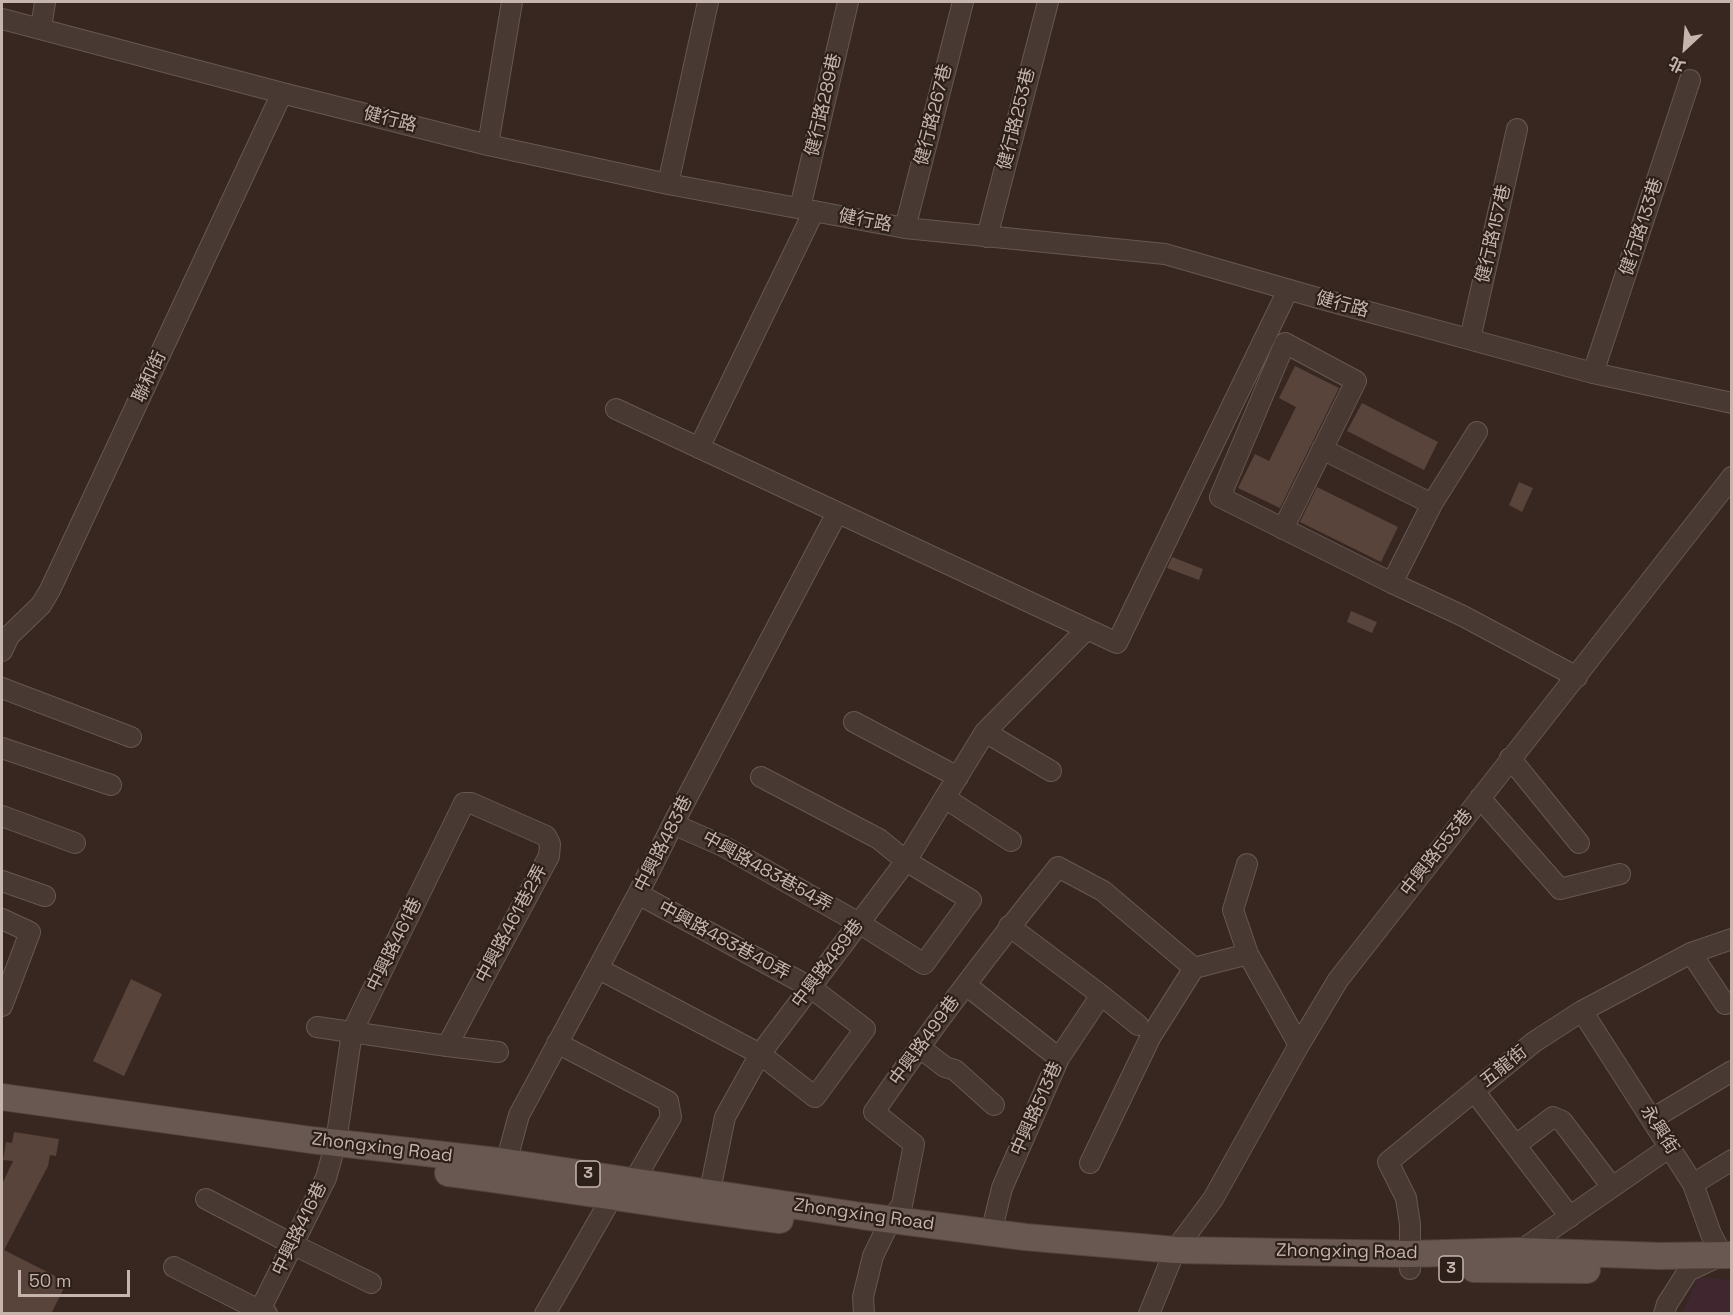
<!DOCTYPE html>
<html>
<head>
<meta charset="utf-8">
<style>
  body { margin:0 }
  #map { position:relative; width:1733px; height:1315px; overflow:hidden; background:#382720; font-family:"Space Grotesk","Noto Sans TC",sans-serif }
  canvas { display:block }
  .frame { position:absolute; inset:0; border:3px solid #c5b5ad; pointer-events:none }
  .north { position:absolute; left:1655px; top:18px; width:60px; height:60px; -webkit-text-stroke:4px #2d1f19; paint-order:stroke; rotate:206deg; font-size:16px; font-weight:700; line-height:24px; text-align:center; color:#c5b5ad }
  .north::after { content:''; display:block; margin:auto; width:21px; height:27px; background:#c5b5ad; clip-path:polygon(50% 0,100% 100%,50% 72%,0 100%) }
  .scale { position:absolute; left:18px; top:1270px; width:112px; height:27px; box-sizing:border-box; border:3px solid #c5b5ad; border-top:0; padding-left:8px; font-size:18px; line-height:21px; white-space:nowrap; color:#c5b5ad; -webkit-text-stroke:4px #2d1f19; paint-order:stroke }
</style>
</head>
<body>
<div id="map">
<canvas width="1733" height="1315"></canvas>
<div class="frame"></div>
<div class="north">北</div>
<div class="scale">50 m</div>
</div>
<script>
const context = document.querySelector('canvas').getContext('2d');
context.lineJoin = 'round';
function fillPath(path, color) { context.fillStyle = color; context.fill(path, 'evenodd'); }
function strokePath(path, color, width, dash) { context.strokeStyle = color; context.lineWidth = width; context.lineCap = dash ? 'butt' : 'round'; context.setLineDash(dash || []); context.stroke(path); }
function label(font, color, halo, rows, align = 'center') {
  context.font = font + ' "Space Grotesk","Noto Sans TC",sans-serif'; context.lineWidth = 4.5; context.setLineDash([]); context.textBaseline = 'middle'; context.strokeStyle = halo; context.fillStyle = color; for (const [text, x, y, turn = 0] of rows) {
    context.save(); context.translate(x, y); context.rotate((+turn || 0) * Math.PI / 180); context.textAlign = isNaN(turn) ? turn : align; if (halo) context.strokeText(text, 0, 0); context.fillText(text, 0, 0); context.restore();
  }
}
fillPath(new Path2D(`
  M 1698,1277 L 1731,1280 L 1731,1313 L 1682,1314 Z`), '#40272f');
fillPath(new Path2D(`
  M 1295,366 L 1339,388 L 1280,508 L 1238,488 L 1255,454 L 1269,461 L 1296,407 L 1279,398 Z
  M 1362,403 L 1438,442 L 1424,470 L 1347,431 Z
  M 1519,482 L 1533,488 L 1522,512 L 1509,505 Z
  M 1317,487 L 1398,527 L 1381,562 L 1300,522 Z
  M 1172,557 L 1203,569 L 1199,580 L 1167,568 Z
  M 1351,611 L 1377,622 L 1372,633 L 1347,622 Z
  M 131,979 L 162,994 L 124,1076 L 93,1061 Z
  M 14,1132 L 59,1139 L 56,1156 L 50,1155 L 48,1166 L 4,1250 L 67,1282 L 51,1314 L 2,1314 L 2,1184 L 13,1161 L 3,1160 L 6,1142 L 12,1143 Z`), '#58443b');
const minor = new Path2D(`
  M 2,19 L 282,93 L 488,145 L 668,184 L 905,228 L 1165,254 L 1318,298 L 1593,373 L 1732,403
  M 41,28 L 45,2
  M 488,145 L 512,2
  M 668,184 L 708,2
  M 800,208 L 848,2
  M 905,228 L 963,2
  M 987,237 L 1048,2
  M 1470,339 L 1517,129
  M 1593,373 L 1690,80
  M 616,409 L 1117,643 L 1288,290
  M 699,448 L 814,211
  M 1322,449 L 1432,504 L 1392,583
  M 1432,504 L 1477,432
  M 1283,529 L 1356,381 L 1285,343 L 1220,497 L 1392,583 L 1463,616 L 1577,677
  M 2,651 L 9,636 L 41,605 L 50,590 L 282,93
  M 2,688 L 131,737
  M 854,722 L 958,777
  M 985,732 L 1051,771
  M 2,748 L 111,785
  M 1510,758 L 1579,843
  M 945,798 L 1011,841
  M 1480,798 L 1560,889 L 1620,874
  M 2,816 L 75,843
  M 673,824 L 723,846 L 859,923 L 924,964 L 971,900 L 906,861 L 879,839 L 761,777
  M 1247,864 L 1233,910 L 1248,954 L 1299,1045
  M 2,881 L 45,896
  M 2,919 L 30,932 L 2,1006
  M 1009,926 L 1101,995 L 1138,1025
  M 1691,953 L 1725,1004
  M 599,969 L 760,1054 L 815,1097 L 865,1029 L 810,987 L 638,894
  M 966,985 L 1059,1058
  M 1582,1011 L 1693,1184 L 1711,1234 L 1722,1255 L 1688,1271 L 1667,1304 L 1664,1314
  M 317,1027 L 447,1046 L 498,1052
  M 557,1043 L 668,1101 L 671,1117 L 634,1181
  M 919,1047 L 945,1067 L 955,1070 L 994,1105
  M 1474,1091 L 1570,1217
  M 1652,1119 L 1732,1071
  M 1516,1145 L 1553,1117 L 1562,1121 L 1612,1187
  M 1090,1163 L 1151,1036 L 1194,968 L 1248,954
  M 503,1174 L 519,1115 L 638,894 L 673,824 L 837,513
  M 1693,1184 L 1732,1160
  M 206,1199 L 292,1244 L 371,1283
  M 707,1205 L 725,1117 L 760,1054 L 906,861 L 985,732 L 1087,629
  M 991,1233 L 1002,1188 L 1059,1058 L 1101,995
  M 1520,1251 L 1670,1147
  M 174,1267 L 267,1314
  M 1410,1269 L 1410,1224 L 1406,1198 L 1388,1162 L 1534,1042 L 1582,1011 L 1691,953 L 1732,939
  M 258,1314 L 326,1178 L 336,1142 L 352,1032 L 464,803 L 471,803 L 546,836 L 550,844 L 549,856 L 447,1046
  M 545,1314 L 612,1197 L 615,1184
  M 864,1314 L 863,1297 L 873,1256 L 891,1219 L 902,1205 L 914,1144 L 874,1112 C 932,1027 994,946 1058,867 L 1103,891 L 1194,968
  M 1149,1314 L 1175,1250 L 1213,1199 L 1299,1045 L 1338,980 L 1732,477`);
const major = new Path2D(`
  M 2,1097 L 311,1140 L 506,1162 L 862,1216 L 1025,1237 L 1175,1250 L 1410,1254 L 1520,1251 L 1660,1256 L 1732,1255
  M 448,1173 C 559,1187 669,1207 780,1220
  M 1474,1269 L 1587,1270`);
strokePath(minor, '#665851', 22);
strokePath(major, '#52433d', 28);
strokePath(minor, '#483a33', 20);
strokePath(major, '#695851', 26);
for (const [x, y, w] of [
  [588,1174,24],
  [1451,1269,24]
]) { const box = new Path2D(); box.roundRect(x - w / 2, y - 13, w, 26, 4.5); context.fillStyle = '#2d1f19'; context.fill(box); strokePath(box, '#c5b5ad', 1.5); }
label('bold 16px', '#c5b5ad', null, [
  ["3",588,1174],
  ["3",1451,1269]
]);
label('18px', '#c5b5ad', '#2d1f19', [
  ["健行路289巷",824,105,-77],
  ["健行路267巷",934,115,-76],
  ["健行路253巷",1017,119,-76],
  ["健行路",390,120,14],
  ["健行路",865,221,11],
  ["健行路133巷",1642,227,-72],
  ["健行路157巷",1494,234,-77],
  ["健行路",1342,305,15],
  ["聯和街",150,377,-65],
  ["中興路483巷",664,844,-63],
  ["中興路553巷",1437,853,-52],
  ["中興路483巷54弄",767,872,29],
  ["中興路461巷2弄",512,924,-62],
  ["中興路483巷40弄",724,941,28],
  ["中興路461巷",395,945,-64],
  ["中興路489巷",828,964,-53],
  ["中興路499巷",925,1041,-54],
  ["五龍街",1504,1067,-39],
  ["中興路513巷",1037,1109,-66],
  ["永興街",1659,1130,57],
  ["Zhongxing Road",382,1148,7],
  ["Zhongxing Road",864,1215,8],
  ["中興路416巷",300,1229,-64],
  ["Zhongxing Road",1347,1252,1]
]);
</script>
</body>
</html>
